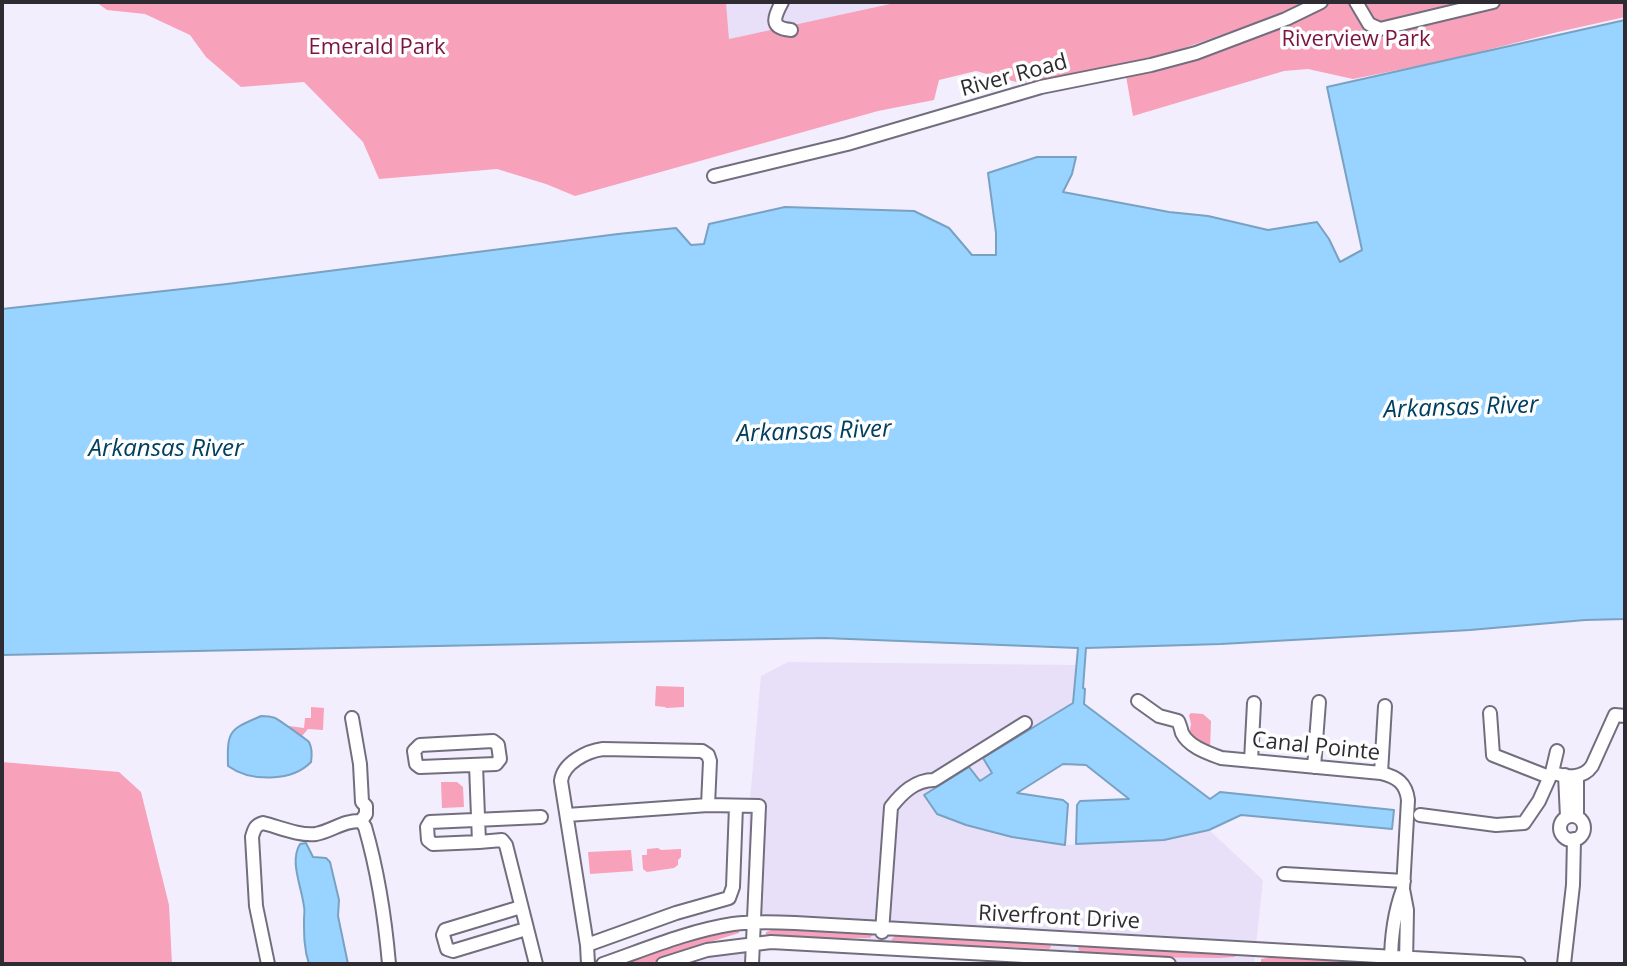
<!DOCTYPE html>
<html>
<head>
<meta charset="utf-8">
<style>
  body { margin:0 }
  #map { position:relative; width:1627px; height:966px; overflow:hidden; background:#f3eefd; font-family:"Open Sans",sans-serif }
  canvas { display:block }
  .frame { position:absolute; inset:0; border:4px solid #2e2c32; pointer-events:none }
</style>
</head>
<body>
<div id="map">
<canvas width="1627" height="966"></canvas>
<div class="frame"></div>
</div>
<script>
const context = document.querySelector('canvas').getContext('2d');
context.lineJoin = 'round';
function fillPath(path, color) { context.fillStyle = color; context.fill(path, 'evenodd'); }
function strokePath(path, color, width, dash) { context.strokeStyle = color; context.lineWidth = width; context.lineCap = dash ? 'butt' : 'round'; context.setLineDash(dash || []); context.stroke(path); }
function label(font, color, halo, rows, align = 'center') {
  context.font = font + ' "Open Sans",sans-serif'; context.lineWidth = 7; context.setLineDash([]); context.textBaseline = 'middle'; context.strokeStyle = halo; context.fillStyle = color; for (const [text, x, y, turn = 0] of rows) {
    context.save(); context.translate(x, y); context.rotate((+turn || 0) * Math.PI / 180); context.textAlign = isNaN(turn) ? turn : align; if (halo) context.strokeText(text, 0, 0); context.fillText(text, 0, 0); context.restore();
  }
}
fillPath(new Path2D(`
  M 726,2 L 899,2 L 729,39 Z
  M 788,662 L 1077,665 L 1073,703 L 983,758 L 992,773 L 980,782 L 925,795 L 937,814 L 966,825 L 1012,837 L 1065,845 L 1164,840 L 1209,830 L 1263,880 L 1254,964 L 1020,964 L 1020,961 L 771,946 L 767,915 L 747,909 L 749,811 L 761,676 Z
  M 724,952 L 745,952 L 744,964 L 682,964 L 703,955 Z`), '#e8e0f9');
fillPath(new Path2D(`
  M 96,2 L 726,2 L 729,39 L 899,2 L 1303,2 L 1275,16 L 1136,65 L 1020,83 L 976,71 L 939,80 L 934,100 L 878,111 L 575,196 L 546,184 L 497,169 L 379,179 L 363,142 L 304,82 L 241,87 L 206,57 L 190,35 L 145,14 L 107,10 Z
  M 1330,2 L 1625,2 L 1625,17 L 1558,32 L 1448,60 L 1353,79 L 1308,69 L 1284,71 L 1133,116 L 1126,76 L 1294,19 Z
  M 656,686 L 684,687 L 684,707 L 666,708 L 665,707 L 655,706 Z
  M 311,707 L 324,708 L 323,730 L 308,729 L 302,736 L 289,729 L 289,726 L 304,728 L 305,718 L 311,718 Z
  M 1191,713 L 1203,714 L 1211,721 L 1210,750 L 1189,735 L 1191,724 L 1189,715 Z
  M 2,762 L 119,772 L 141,792 L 169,905 L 172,964 L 2,964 Z
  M 441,782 L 457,782 L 463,787 L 464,807 L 442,808 Z
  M 658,848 L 661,850 L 681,849 L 681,857 L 678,860 L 678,865 L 674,868 L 647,872 L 643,869 L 642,855 L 647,855 L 647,849 Z
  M 631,850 L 633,871 L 590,874 L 588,852 Z
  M 732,929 L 739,931 L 739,933 L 677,952 L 649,964 L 613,964 L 668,943 Z
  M 776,929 L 870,931 L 873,934 L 870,938 L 779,938 L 766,935 L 766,932 Z
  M 896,935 L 1045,941 L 1050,944 L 1051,947 L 1049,949 C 999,946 948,946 898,944 L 891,940 Z
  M 1079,946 L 1166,947 L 1233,952 L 1236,954 L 1235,957 L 1219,958 L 1128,957 L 1086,954 L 1080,952 L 1078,948 Z
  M 1273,957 L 1380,959 L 1386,964 L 1265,964 L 1261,962 L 1261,959 Z`), '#f8a1ba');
const water = new Path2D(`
  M 1625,20 L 1625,619 L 1585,620 L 1470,630 L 1221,644 L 1086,648 L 1083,688 L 1085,689 L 1084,704 L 1210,799 L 1220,792 L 1394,810 L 1392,829 L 1241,815 L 1209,830 L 1164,840 L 1076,844 L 1077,805 L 1080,801 L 1129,799 L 1086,765 L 1063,764 L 1017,793 L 1063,800 L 1068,804 L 1065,845 L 1012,837 L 966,825 L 937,814 L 924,795 L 969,767 L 980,781 L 992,773 L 983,758 L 1073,703 L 1078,648 L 824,638 L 2,655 L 2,309 L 227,284 L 618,234 L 676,228 L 691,245 L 704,244 L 709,224 L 785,207 L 914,211 L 949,228 L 972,255 L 996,255 L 996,233 L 988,173 L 1037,157 L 1076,157 L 1072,174 L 1063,192 L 1169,212 L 1208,216 L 1268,230 L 1317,222 L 1329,239 L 1340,262 L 1362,250 L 1327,87 Z
  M 261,716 C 266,716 270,716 275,718 C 278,719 307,740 309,742 C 312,748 312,756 311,762 C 292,782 250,782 228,766 C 227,730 229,730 261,716 Z
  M 306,843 L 313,857 L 326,858 L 330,862 L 339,900 L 338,916 L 348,964 L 309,964 C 304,949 304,935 304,919 C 304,917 305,909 304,907 C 302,887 289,862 300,844 Z`);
fillPath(water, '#99d3ff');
strokePath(water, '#79a1c2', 2);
const minor = new Path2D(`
  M 782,2 C 774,17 769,28 791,30
  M 1356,2 L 1369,24 L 1380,29 L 1493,2
  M 714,176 L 847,144 L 1041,87 L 1151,65 L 1196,53 L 1286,19 L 1321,2
  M 1138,701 L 1159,716 L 1178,721 C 1180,725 1181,729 1182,733 C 1189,747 1208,753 1221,758 L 1381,773 C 1397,777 1406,783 1408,800 L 1403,889 L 1407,910 L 1406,964
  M 1490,713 L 1493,755 L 1549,777
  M 352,718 L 360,764 L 362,802 L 366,806 L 366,814 L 361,821
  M 493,741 L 498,745 L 500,759 L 496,764 L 420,767 L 416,764 L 414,751 L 420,745 Z
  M 1251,761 L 1254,703
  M 476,765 L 479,842 L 502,840 L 506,845 L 536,964
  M 1314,767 L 1319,702
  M 1552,772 C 1566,778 1583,779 1592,766 L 1615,715 L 1625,716
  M 1381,773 L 1385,706
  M 1565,775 L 1567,817
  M 708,805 L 759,806 L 752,964
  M 567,815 L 708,805 L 710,761 L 708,755 L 702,751 L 603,749 C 587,751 563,763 561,781 L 587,945 L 588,964
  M 1420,815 L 1496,825 L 1524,823 L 1539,801 L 1552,772 L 1557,751
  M 1577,816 L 1577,776
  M1560 828a12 12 0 1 1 24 0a12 12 0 1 1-24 0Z
  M 479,842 L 433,844 L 428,840 L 427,827 L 430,822 L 541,817
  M 1284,874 L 1404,881
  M 521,907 L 445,930 L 443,935 L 447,949 L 453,951 L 526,929
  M 882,932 L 891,807 C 902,793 915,780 934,780 L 1025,723
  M 587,945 L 676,913 L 729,898 L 733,887 L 736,806
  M 268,964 L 256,906 L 252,837 C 254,830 255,825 263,823 C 279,827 299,836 316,834 C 332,831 344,820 361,821 L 365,827 C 378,872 385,918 389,964
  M 603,964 C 646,949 688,931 733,924 C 754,921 775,922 795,923 L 1519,964
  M 663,964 L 707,950 L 771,942 L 1169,964
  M 1391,964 C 1391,938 1394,913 1403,889
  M 1564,964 L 1573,885 L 1574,839`);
strokePath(minor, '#736e7e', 16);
strokePath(minor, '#fff', 12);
label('22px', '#79153f', '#fefefe', [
  ["Riverview Park",1356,40],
  ["Emerald Park",377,48]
]);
label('22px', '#2e2c32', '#fefefe', [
  ["River Road",1014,76,-15],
  ["Canal Pointe",1316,747,6],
  ["Riverfront Drive",1059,918,3]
]);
label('italic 24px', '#003f61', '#fefefe', [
  ["Arkansas River",1461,408,-2],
  ["Arkansas River",814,432,-2],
  ["Arkansas River",166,449]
]);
</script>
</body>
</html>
